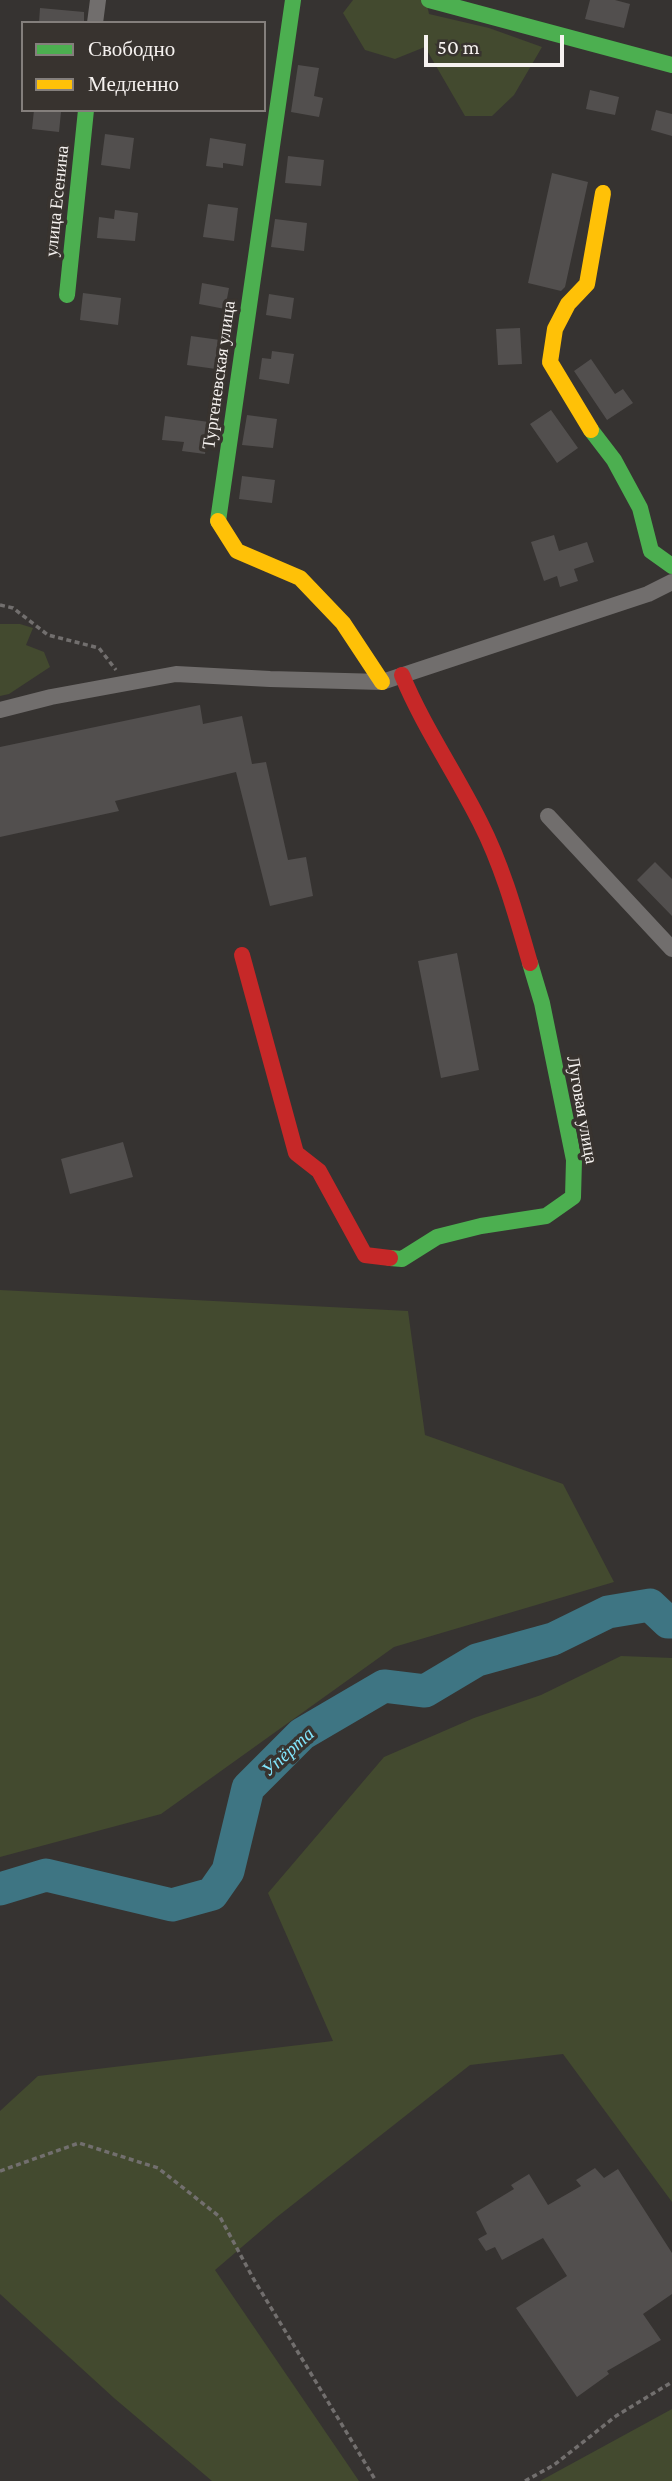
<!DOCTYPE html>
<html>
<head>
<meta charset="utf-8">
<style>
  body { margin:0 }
  #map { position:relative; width:672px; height:2481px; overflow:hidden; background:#363331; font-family:"Crimson Pro",serif }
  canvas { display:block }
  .legend { position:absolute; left:21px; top:21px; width:245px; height:91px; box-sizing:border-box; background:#38332f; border:2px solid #847f7c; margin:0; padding:9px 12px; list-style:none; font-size:21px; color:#f6f2f0 }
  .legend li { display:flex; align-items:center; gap:14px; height:35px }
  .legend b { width:35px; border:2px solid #847f7c }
  .scale { position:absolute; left:424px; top:35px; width:140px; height:32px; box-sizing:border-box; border:4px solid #f6f2f0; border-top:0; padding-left:9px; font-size:21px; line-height:24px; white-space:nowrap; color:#f6f2f0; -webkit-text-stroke:5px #38332f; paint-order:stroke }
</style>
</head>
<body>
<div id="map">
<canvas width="672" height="2481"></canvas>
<ul class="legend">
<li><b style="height:9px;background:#4caf50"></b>Свободно</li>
<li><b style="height:9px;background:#ffc107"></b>Медленно</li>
</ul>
<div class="scale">50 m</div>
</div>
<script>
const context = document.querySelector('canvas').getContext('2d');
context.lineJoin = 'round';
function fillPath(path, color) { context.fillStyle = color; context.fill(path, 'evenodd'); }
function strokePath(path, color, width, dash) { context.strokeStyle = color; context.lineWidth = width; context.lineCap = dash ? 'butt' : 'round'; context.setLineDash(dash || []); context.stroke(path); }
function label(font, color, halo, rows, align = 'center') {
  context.font = font + ' "Crimson Pro",serif'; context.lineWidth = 7; context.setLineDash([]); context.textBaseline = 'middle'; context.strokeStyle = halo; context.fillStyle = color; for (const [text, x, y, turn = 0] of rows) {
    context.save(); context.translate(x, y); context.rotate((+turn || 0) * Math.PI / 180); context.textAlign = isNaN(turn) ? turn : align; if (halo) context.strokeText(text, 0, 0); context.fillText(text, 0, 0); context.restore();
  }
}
fillPath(new Path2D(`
  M 353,0 L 426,0 L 429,14 L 489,28 L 542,47 L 514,95 L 492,116 L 465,116 L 425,47 L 395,59 L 365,50 L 343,13 Z
  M 0,624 L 20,624 L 33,628 L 26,645 L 44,652 L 50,667 L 9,694 L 0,696 Z
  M 0,1290 L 408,1311 L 425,1435 L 563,1484 L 614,1582 L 394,1647 L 161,1814 L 0,1857 Z
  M 621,1656 L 672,1658 L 672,2202 L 563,2054 L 470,2065 L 277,2217 L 215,2270 L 359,2481 L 212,2481 L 114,2398 L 0,2294 L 0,2111 L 38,2076 L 333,2041 L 268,1893 L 384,1757 L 474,1718 L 541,1695 Z
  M 672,2409 L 672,2481 L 540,2481 Z`), '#434a2f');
strokePath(new Path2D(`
  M 0,1889 L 46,1875 L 172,1905 L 212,1894 L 228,1871 L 248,1788 L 302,1734 L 384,1686 L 425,1691 L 477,1660 L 553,1639 L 608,1612 L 650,1605 L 668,1622 L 672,1622`), '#3e7583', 33);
fillPath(new Path2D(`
  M 590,0 L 615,0 L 630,4 L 624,28 L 585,19 Z
  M 40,8 L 84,12 L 84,23 L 39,23 Z
  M 298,65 L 319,68 L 314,96 L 323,98 L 319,117 L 291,112 Z
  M 590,90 L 619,97 L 615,115 L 586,109 Z
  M 34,110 L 61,112 L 59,132 L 32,129 Z
  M 656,110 L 672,114 L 672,136 L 651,130 Z
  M 105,134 L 134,138 L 130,169 L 101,165 Z
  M 210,138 L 246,144 L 243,166 L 223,163 L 223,168 L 206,166 Z
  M 288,156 L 324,160 L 321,186 L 285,183 Z
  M 552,173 L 588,182 L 565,287 L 561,291 L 528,283 Z
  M 208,204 L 238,208 L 234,241 L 203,237 Z
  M 115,210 L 138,213 L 135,241 L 97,238 L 99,217 L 114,219 Z
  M 275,219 L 307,223 L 304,251 L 271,247 Z
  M 202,283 L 229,288 L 225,309 L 199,304 Z
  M 83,293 L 121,298 L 118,325 L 80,320 Z
  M 269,294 L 294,298 L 291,319 L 266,315 Z
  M 520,328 L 522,364 L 498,365 L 496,329 Z
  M 191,336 L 220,340 L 216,369 L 187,365 Z
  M 272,351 L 294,354 L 289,384 L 259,379 L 262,358 L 271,359 Z
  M 591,359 L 615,394 L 623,389 L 633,403 L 607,420 L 574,371 Z
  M 551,410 L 578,448 L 557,463 L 530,424 Z
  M 247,415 L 277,419 L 273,448 L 242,445 Z
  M 165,416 L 209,422 L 205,454 L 182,451 L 184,442 L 162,440 Z
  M 242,476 L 275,480 L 272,503 L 239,499 Z
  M 554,535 L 559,551 L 587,542 L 594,562 L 574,569 L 578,581 L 560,587 L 557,576 L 544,581 L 531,542 Z
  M 200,705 L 203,724 L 242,716 L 252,764 L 266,762 L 288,860 L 306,857 L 313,896 L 270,906 L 236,772 L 115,801 L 119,811 L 0,837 L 0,747 Z
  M 655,862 L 672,879 L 672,916 L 637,880 Z
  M 457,953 L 479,1070 L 441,1078 L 418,961 Z
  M 123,1142 L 133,1177 L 70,1194 L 61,1159 Z
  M 595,2168 L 604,2178 L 618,2169 L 672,2253 L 672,2294 L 643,2314 L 661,2340 L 607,2371 L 609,2374 L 577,2397 L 516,2308 L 567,2276 L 543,2238 L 502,2260 L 495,2247 L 486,2251 L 478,2239 L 487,2234 L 476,2212 L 514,2189 L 511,2185 L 529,2174 L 548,2205 L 581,2186 L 576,2180 Z`), '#524f4e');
strokePath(new Path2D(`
  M 0,605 L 13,608 L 48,635 L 99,648 L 116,670
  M 0,2171 L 79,2143 L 158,2168 L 220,2217 L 253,2278 L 376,2481
  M 525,2481 L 554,2465 L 616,2416 L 672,2382`), '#726f6e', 3.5, [5, 3.5]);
strokePath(new Path2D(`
  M 95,23 L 98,0
  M 0,710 L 51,697 L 176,674 L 270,679 L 382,682 L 648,594 L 672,582
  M 548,816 L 672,949`), '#716e6d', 16);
strokePath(new Path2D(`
  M 429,0 L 672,65
  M 67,295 L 86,110
  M 591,430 L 614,460 L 640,508 L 651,551 L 672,566
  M 218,521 L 293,0
  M 390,1258 L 402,1259 L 437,1237 L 481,1226 L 546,1216 L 573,1197 L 574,1160 L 542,1003 L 530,963`), '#4caf50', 16);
strokePath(new Path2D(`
  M 591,430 L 550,362 L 555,329 L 568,304 L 587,284 L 603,193
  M 218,521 L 237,551 L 300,578 L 343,623 L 382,682`), '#ffc107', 16);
strokePath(new Path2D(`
  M 402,675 C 423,726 455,772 480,822 C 503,867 516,915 530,963
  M 242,955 L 296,1153 L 319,1171 L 365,1255 L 390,1258`), '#c62828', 16);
label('18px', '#f6f2f0', '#38332f', [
  ["улица Есенина",57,201,-84],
  ["Тургеневская улица",219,375,-82],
  ["Луговая улица",582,1110,80]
]);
label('italic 19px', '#83e5fc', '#38332f', [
  ["Упёрта",288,1752,-42]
]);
</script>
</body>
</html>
